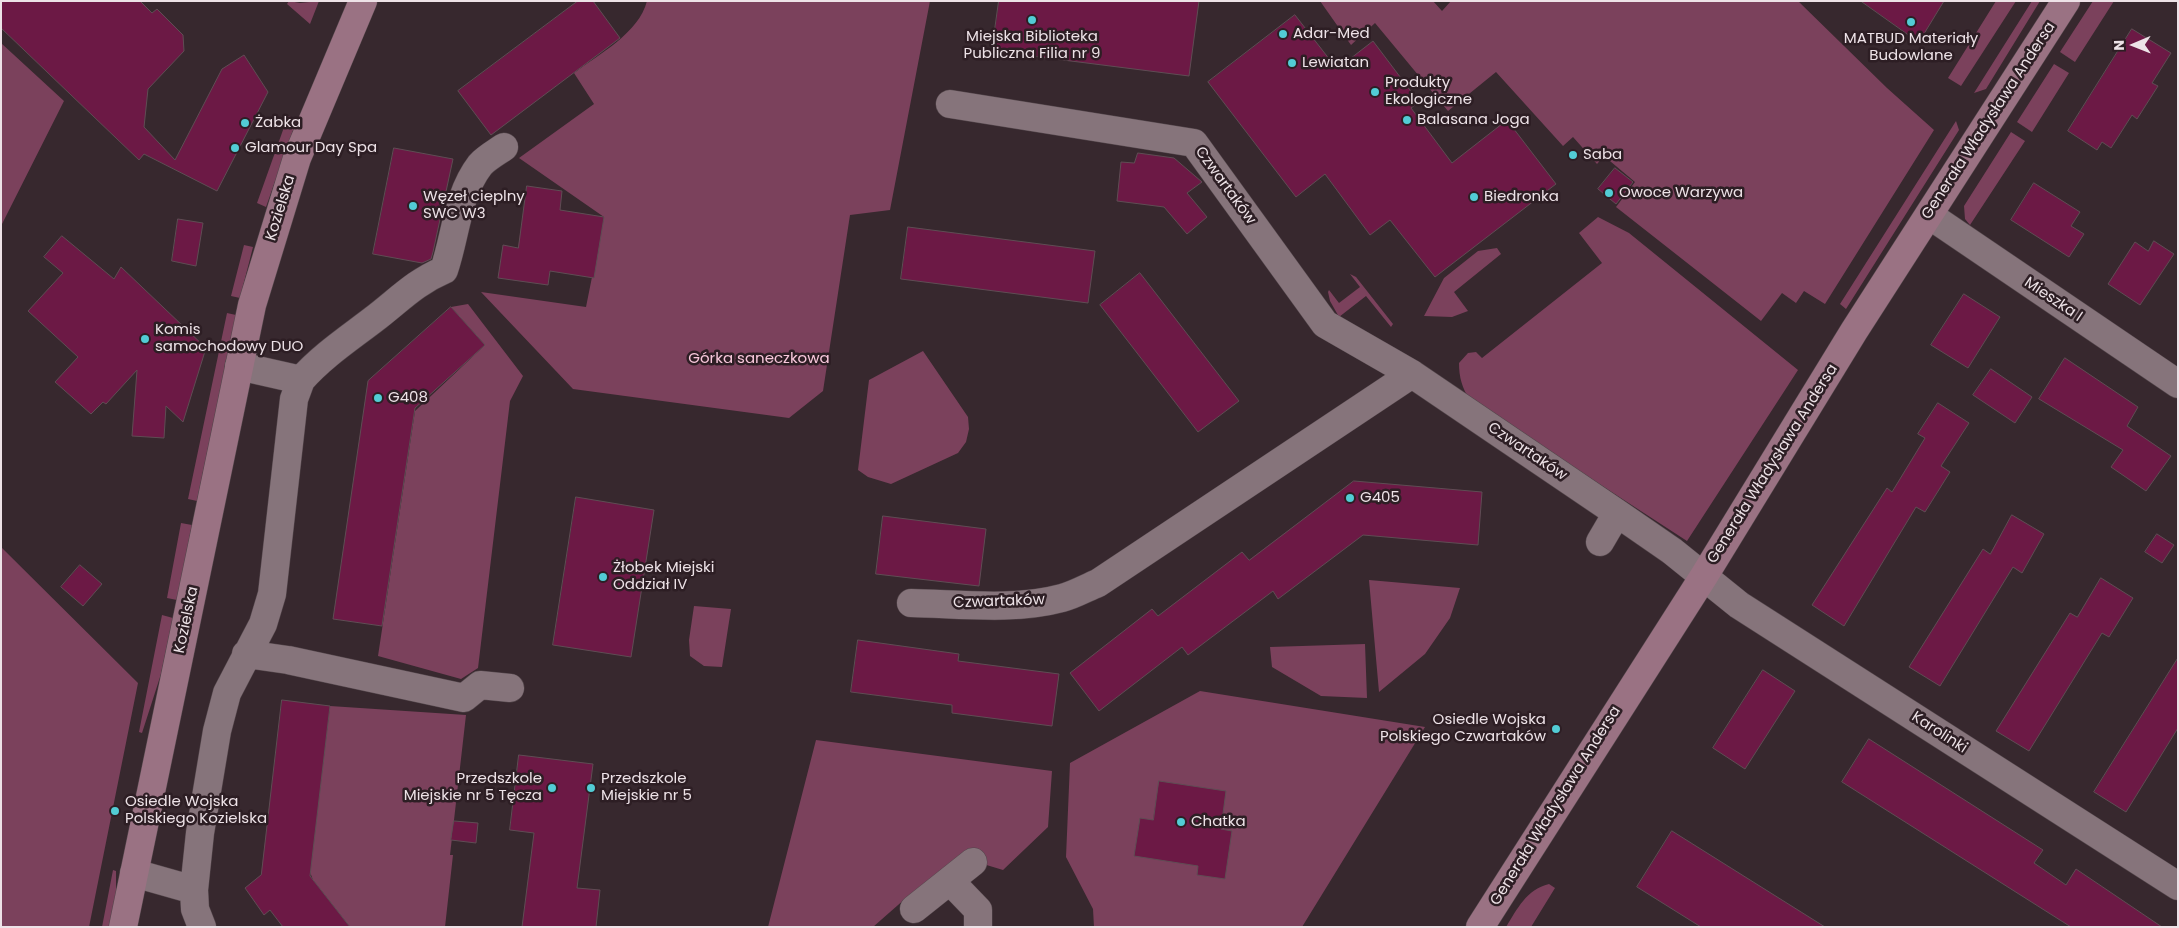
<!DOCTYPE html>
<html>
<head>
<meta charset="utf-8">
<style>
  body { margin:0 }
  #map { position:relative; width:2179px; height:928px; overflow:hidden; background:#37282e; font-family:Poppins,sans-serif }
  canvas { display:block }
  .frame { position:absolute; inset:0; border:2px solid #ede2e7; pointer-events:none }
  .north { position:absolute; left:2109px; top:20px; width:50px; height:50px; -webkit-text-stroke:4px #2d1e24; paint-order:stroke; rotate:269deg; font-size:14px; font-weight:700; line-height:20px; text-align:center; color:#ede2e7 }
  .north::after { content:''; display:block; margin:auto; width:18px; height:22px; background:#ede2e7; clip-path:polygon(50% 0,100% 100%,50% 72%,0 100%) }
</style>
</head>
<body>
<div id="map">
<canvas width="2179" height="928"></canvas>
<div class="frame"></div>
<div class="north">N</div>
</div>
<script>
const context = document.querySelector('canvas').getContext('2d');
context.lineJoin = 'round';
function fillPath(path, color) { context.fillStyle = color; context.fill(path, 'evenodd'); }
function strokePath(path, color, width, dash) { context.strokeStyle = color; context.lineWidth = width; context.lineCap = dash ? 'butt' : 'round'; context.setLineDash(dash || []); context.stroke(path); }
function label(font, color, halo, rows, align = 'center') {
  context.font = font + ' Poppins,sans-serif'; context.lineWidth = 5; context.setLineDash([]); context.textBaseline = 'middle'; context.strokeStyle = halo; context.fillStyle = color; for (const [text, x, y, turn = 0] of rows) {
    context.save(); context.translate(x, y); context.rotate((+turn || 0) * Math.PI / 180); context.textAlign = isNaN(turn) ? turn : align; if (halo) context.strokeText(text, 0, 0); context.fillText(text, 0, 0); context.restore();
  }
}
fillPath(new Path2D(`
  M 289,1 L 300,3 L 319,1 L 310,24 L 287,4 Z
  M 647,1 L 930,1 L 890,210 L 850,215 L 823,391 L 789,418 L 573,389 L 481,292 L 586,307 L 604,217 L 519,158 L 594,104 L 574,73 C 599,54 639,33 647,1 Z
  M 1320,1 L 1433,1 L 1442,11 L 1451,1 L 1798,1 L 1887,88 L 1934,130 L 1825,304 L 1804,291 L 1796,303 L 1782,293 L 1761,321 L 1616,207 L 1635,182 L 1604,156 L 1597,164 L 1573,137 L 1563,146 L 1496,72 L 1448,111 L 1375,23 L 1351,45 Z
  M 1996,1 L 2016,1 L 1961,86 L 1948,78 Z
  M 2032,1 L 2040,1 L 1986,89 L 1974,93 Z
  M 2093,1 L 2114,1 L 2075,62 L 2060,52 Z
  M 1,43 L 64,101 L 1,226 Z
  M 2054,64 L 2069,73 L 2032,132 L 2017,122 Z
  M 288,116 L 297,119 L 266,207 L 257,203 Z
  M 1956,121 L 1959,130 L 1846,309 L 1840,304 Z
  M 2011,132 L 2025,141 L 1970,225 L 1965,219 L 1964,206 Z
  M 1598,217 L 1629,233 L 1798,370 L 1687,541 L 1470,400 C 1462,388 1459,377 1459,363 L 1468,353 L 1476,352 L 1482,358 L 1602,263 L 1579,233 Z
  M 244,245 L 253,247 L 240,298 L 231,296 Z
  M 1497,248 L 1501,254 L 1454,292 L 1468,311 L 1452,317 L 1424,316 L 1444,278 L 1478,251 Z
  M 1350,274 L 1356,277 L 1393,324 L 1391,327 L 1366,296 L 1339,317 L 1330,301 L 1328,292 L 1329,290 L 1339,303 L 1360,287 Z
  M 468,304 L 523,376 L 510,401 L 478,668 L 461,679 L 378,656 L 415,411 L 485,345 L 451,307 Z
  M 227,313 L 236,315 L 197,501 L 188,499 Z
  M 923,351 L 968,417 L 969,429 L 966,442 L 958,453 L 891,484 L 868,477 L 858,470 L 869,380 Z
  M 181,523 L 192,525 L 177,600 L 167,598 Z
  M 1,547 L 138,683 L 89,927 L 1,927 Z
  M 1369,580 L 1460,588 L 1450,618 L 1425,654 L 1379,692 Z
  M 694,606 L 731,609 L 722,667 L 704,666 L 690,656 L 689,640 Z
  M 162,615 L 173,618 L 161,674 L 142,733 L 139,732 Z
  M 1365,644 L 1367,698 L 1321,696 L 1272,667 L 1270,647 Z
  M 1200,691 L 1425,727 L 1302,927 L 1094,927 L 1093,909 L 1066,857 L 1070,763 Z
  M 330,706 L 466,715 L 450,855 L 453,855 L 445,927 L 350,927 L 313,880 L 310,872 Z
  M 816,740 L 1052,771 L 1048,827 L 1003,870 L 960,857 L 906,898 L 873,927 L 768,927 Z
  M 113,870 L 116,871 L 116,894 L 110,927 L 102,927 Z
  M 1549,884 L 1555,888 L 1531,927 L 1506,927 C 1518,908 1526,890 1549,884 Z`), '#7b415c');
const building = new Path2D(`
  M 1,1 L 140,1 L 152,13 L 157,9 L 183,35 L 184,51 L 148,89 L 144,127 L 175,160 L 222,69 L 244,55 L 268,92 L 217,191 L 144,154 L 139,160 L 1,28 Z
  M 578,1 L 593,1 L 620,38 L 491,135 L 458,91 Z
  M 999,1 L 1199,1 L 1189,76 L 992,51 Z
  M 1861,1 L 1944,1 L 1919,42 Z
  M 1295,15 L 1337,69 L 1373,41 L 1419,102 L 1411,108 L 1452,163 L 1507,120 L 1556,184 L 1435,277 L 1390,220 L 1370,235 L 1325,174 L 1296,197 L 1208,82 Z
  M 2132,29 L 2171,53 L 2152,83 L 2158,86 L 2137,119 L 2132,115 L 2111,148 L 2102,142 L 2097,150 L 2068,131 Z
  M 394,148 L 453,159 L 433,252 L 431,259 L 422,263 L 373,254 Z
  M 1138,153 L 1174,158 L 1202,182 L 1187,193 L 1207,217 L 1187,234 L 1164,207 L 1117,201 L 1121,162 L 1134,163 Z
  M 1615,168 L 1633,182 L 1616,204 L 1598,189 Z
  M 2034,183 L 2080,212 L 2071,226 L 2084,234 L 2069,257 L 2011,220 Z
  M 527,186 L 562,191 L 560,210 L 604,217 L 594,278 L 550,271 L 548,285 L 498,278 L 503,245 L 518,248 Z
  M 178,219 L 203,223 L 196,266 L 172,261 Z
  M 908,227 L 1095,251 L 1088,303 L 901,279 Z
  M 62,236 L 114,279 L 121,267 L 206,348 L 183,422 L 166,406 L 164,438 L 132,436 L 137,370 L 106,404 L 103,402 L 91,414 L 55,382 L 78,357 L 28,311 L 63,273 L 44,257 Z
  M 2154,241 L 2174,254 L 2140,305 L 2108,284 L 2135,242 L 2148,251 Z
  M 1140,273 L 1239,401 L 1198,432 L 1100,305 Z
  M 1964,294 L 2000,317 L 1968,368 L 1931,345 Z
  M 451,307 L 485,345 L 415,408 L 382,626 L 333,619 L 368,381 Z
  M 2065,358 L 2138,407 L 2127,426 L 2171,456 L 2146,491 L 2111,467 L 2123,450 L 2039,399 Z
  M 1991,369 L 2032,397 L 2015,423 L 1973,395 Z
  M 1938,403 L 1969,423 L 1941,466 L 1950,472 L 1925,512 L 1916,507 L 1844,626 L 1812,605 L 1887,488 L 1892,492 L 1925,438 L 1918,434 Z
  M 1354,481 L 1482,492 L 1478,545 L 1363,535 L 1278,599 L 1273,591 L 1188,655 L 1182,647 L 1099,711 L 1070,673 L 1152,609 L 1158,616 L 1242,552 L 1249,560 Z
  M 576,497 L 654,510 L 631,657 L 553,645 Z
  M 2012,515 L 2044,534 L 2022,573 L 2013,567 L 1940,686 L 1909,667 L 1983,549 L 1990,554 Z
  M 883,516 L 986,529 L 979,586 L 876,574 Z
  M 2157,534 L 2174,545 L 2162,563 L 2145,552 Z
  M 80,565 L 102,584 L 83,606 L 61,587 Z
  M 2101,578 L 2133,598 L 2109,637 L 2102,633 L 2029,751 L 1996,731 L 2070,613 L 2077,617 Z
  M 858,640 L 959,654 L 958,661 L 1059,674 L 1052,726 L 952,713 L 952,705 L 851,692 Z
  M 2178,658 L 2178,728 L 2126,812 L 2094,792 Z
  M 1763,670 L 1795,691 L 1745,769 L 1713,748 Z
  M 282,700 L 330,706 L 310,876 L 350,927 L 283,927 L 270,910 L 264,915 L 245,888 L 261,875 Z
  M 1869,739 L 2043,850 L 2034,863 L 2066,885 L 2076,869 L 2162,927 L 2071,927 L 1842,782 Z
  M 519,755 L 593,764 L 577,888 L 600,890 L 596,927 L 522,927 L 534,833 L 510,830 Z
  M 1159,781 L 1226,791 L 1221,829 L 1232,831 L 1225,879 L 1197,875 L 1198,866 L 1134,856 L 1140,818 L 1153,820 Z
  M 454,821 L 478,823 L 476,843 L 451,840 Z
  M 1672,831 L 1825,927 L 1701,927 L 1637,887 Z`);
fillPath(building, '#6c1945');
strokePath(building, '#5f4d54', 1);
const street = new Path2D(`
  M 950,104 L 1194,143 L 1325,324 L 1412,374 L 1617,513 L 1672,551 L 1739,605 L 2178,886
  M 1929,215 L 2178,384
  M 239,366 L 301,380 C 323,355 351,337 378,316 C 401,298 416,282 444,270 C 456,235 457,195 480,165 C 486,158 497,152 504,147
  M 1600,542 L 1617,513
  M 911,603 C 960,604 1014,611 1062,598 C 1074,595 1086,588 1098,583 L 1412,374
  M 246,654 L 288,660 L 464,698 L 480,685 L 510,688
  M 134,873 L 194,890 L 200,833 L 217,731 L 227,693 L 263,624 L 272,594 L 294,399 L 301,380
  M 950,881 L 978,910 L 978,927
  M 194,890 L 195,909 L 202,927
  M 914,909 L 973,862`);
const secondary = new Path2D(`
  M 123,927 L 252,305 L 297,158 L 363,1
  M 1480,927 L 1704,576 L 1854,331 L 2066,1`);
strokePath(street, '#54474c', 29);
strokePath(secondary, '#54474c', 29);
strokePath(street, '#86747b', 28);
strokePath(secondary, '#9a7283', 28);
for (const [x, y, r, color] of [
  [1032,20,5,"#52ccd5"],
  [1911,22,5,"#52ccd5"],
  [1283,34,5,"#52ccd5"],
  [1292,63,5,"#52ccd5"],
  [1375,92,5,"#52ccd5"],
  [1407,120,5,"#52ccd5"],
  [245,123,5,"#52ccd5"],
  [235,148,5,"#52ccd5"],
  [1573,155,5,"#52ccd5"],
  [1609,193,5,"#52ccd5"],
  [1474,197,5,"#52ccd5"],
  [413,206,5,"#52ccd5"],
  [145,339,5,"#52ccd5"],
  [378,398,5,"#52ccd5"],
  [1350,498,5,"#52ccd5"],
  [603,577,5,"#52ccd5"],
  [1556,729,5,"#52ccd5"],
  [552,788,5,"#52ccd5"],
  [591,788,5,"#52ccd5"],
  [115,811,5,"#52ccd5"],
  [1181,822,5,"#52ccd5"]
]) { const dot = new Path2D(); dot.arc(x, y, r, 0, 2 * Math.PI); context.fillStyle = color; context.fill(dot); strokePath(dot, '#2d1e24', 2); }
label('15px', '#ede2e7', '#2d1e24', [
  ["Adar-Med",1293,34],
  ["Miejska Biblioteka",1032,37,"center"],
  ["Publiczna Filia nr 9",1032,54,"center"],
  ["MATBUD Materiały",1911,39,"center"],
  ["Budowlane",1911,56,"center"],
  ["Lewiatan",1302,63],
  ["Produkty",1385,83],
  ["Ekologiczne",1385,100],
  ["Balasana Joga",1417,120],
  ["Żabka",255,123],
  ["Glamour Day Spa",245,148],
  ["Saba",1583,155],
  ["Owoce Warzywa",1619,193],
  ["Węzeł cieplny",423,197],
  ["SWC W3",423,214],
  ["Biedronka",1484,197],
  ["Komis",155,330],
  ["samochodowy DUO",155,347],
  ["G408",388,398],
  ["G405",1360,498],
  ["Żłobek Miejski",613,568],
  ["Oddział IV",613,585],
  ["Osiedle Wojska",1546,720,"right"],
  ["Polskiego Czwartaków",1546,737,"right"],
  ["Przedszkole",542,779,"right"],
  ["Miejskie nr 5 Tęcza",542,796,"right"],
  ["Przedszkole",601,779],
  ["Miejskie nr 5",601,796],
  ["Osiedle Wojska",125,802],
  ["Polskiego Kozielska",125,819],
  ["Chatka",1191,822]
], 'left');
label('15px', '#ede2e7', '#2d1e24', [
  ["Generała Władysława Andersa",1989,121,-57],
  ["Czwartaków",1225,186,54],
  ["Kozielska",281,208,-73],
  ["Mieszka I",2053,300,34],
  ["Czwartaków",1527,452,34],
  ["Generała Władysława Andersa",1773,464,-58],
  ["Czwartaków",999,602,-2],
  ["Kozielska",187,620,-78],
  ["Karolinki",1939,733,33],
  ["Generała Władysława Andersa",1556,806,-58]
]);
label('15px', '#f9c8dc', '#2d1e24', [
  ["Górka saneczkowa",759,359]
]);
</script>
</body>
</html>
